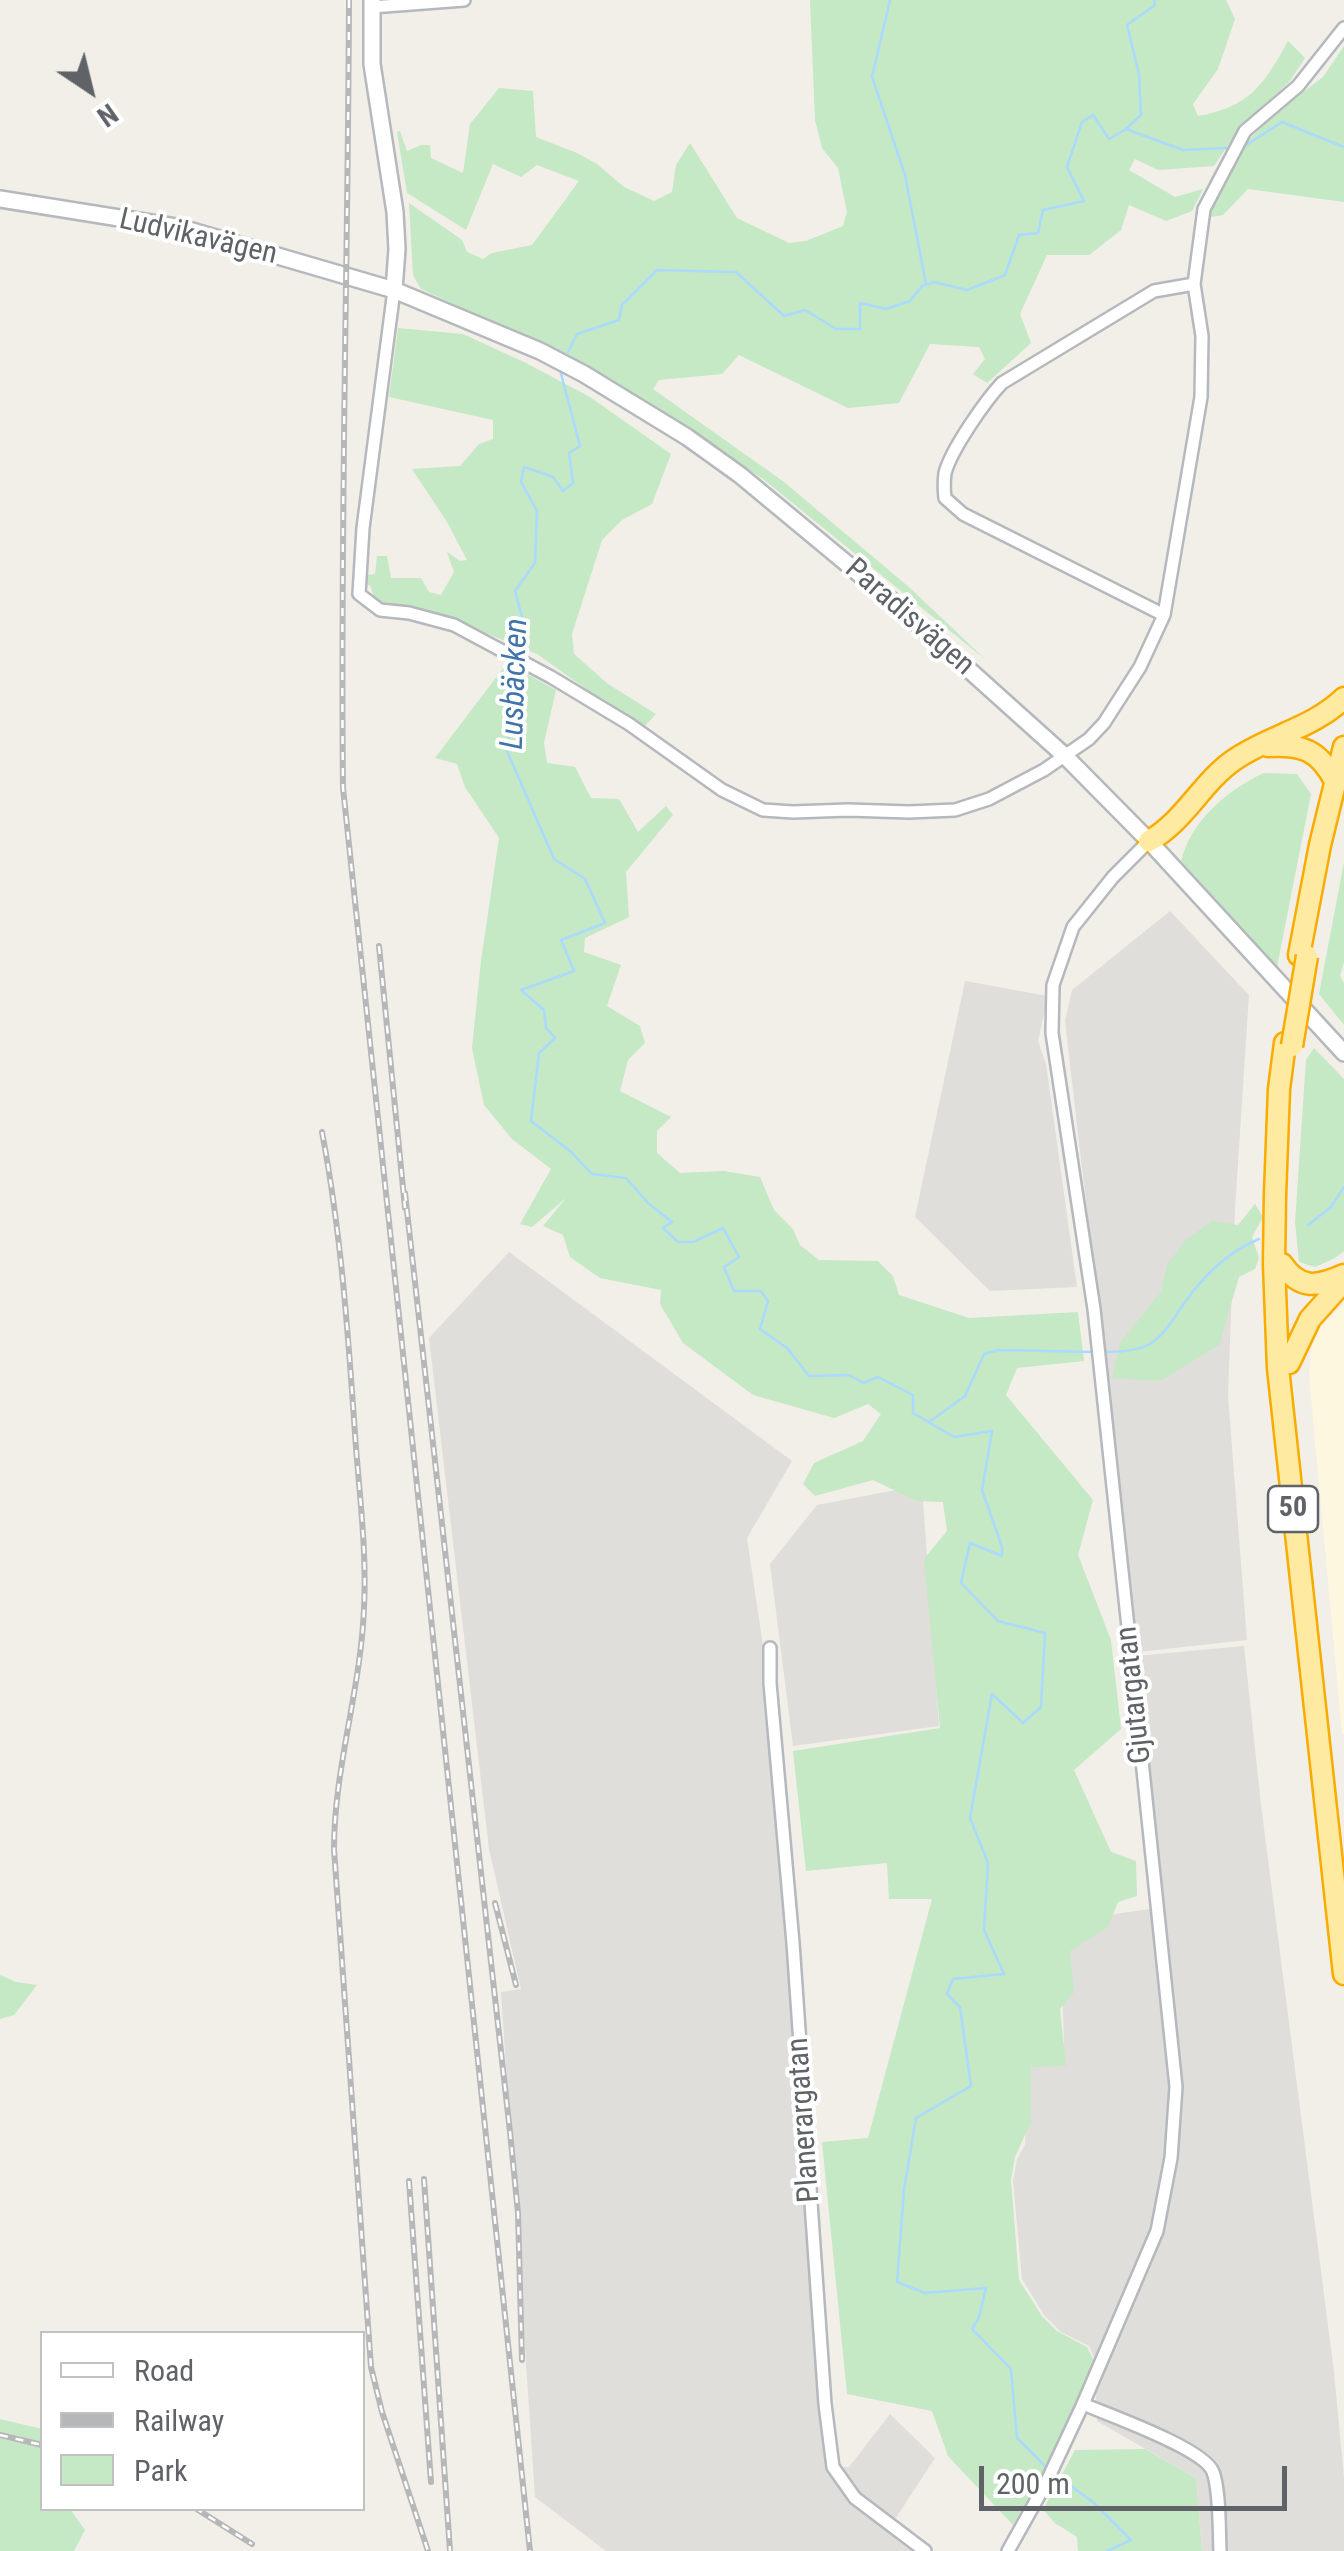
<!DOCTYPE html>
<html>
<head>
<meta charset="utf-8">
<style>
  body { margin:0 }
  #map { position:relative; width:1344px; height:2551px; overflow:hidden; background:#f1efe8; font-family:"Roboto Condensed",sans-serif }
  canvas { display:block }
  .legend { position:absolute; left:40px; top:2331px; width:325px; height:180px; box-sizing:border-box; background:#fff; border:2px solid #bfc1c3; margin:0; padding:12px 18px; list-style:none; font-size:30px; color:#5f6368 }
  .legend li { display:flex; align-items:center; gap:20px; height:50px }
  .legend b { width:50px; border:2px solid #bfc1c3 }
  .north { position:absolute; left:40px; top:40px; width:100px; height:100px; -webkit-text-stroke:8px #fff; paint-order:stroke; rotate:145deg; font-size:28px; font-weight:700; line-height:40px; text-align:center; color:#5f6368 }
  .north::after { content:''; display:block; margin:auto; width:35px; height:45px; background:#5f6368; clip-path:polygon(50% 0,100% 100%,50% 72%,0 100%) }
  .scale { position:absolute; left:979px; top:2466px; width:308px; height:45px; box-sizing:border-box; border:5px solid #5f6368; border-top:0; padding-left:12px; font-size:30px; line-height:35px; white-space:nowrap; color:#5f6368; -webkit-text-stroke:8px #fff; paint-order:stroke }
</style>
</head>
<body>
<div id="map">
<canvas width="1344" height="2551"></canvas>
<ul class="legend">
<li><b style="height:12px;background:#fff"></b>Road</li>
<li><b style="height:12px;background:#b6b7b8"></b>Railway</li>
<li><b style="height:28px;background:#c5e8c5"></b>Park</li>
</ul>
<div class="north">N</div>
<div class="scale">200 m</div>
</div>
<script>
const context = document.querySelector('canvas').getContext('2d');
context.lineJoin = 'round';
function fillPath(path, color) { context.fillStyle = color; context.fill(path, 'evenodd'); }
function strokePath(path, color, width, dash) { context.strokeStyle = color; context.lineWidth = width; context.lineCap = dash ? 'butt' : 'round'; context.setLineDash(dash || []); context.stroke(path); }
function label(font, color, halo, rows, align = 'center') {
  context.font = font + ' "Roboto Condensed",sans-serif'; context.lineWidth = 8; context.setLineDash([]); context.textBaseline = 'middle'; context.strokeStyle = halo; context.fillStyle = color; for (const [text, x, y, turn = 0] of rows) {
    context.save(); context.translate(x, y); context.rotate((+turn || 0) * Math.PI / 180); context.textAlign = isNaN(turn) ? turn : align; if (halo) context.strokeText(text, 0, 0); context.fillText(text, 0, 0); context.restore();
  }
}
fillPath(new Path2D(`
  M 1344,1304 L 1344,1734 L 1342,1734 L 1309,1375 L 1311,1349 L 1321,1325 Z`), '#fef7e0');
fillPath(new Path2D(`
  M 1170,911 L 1249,995 L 1235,1209 L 1228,1396 L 1247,1640 L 1138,1652 L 1065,1021 L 1072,990 Z
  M 965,981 L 1048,996 L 1038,1041 L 1046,1064 L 1077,1287 L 990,1291 L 915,1217 Z
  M 509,1252 L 792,1461 L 747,1538 L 771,1700 L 833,2467 L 849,2467 L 890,2414 L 935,2458 L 888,2530 L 912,2551 L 606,2551 L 535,2497 L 501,1992 L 521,1989 L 489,1849 L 429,1338 Z
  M 922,1485 L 939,1726 L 793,1746 L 770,1564 L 817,1505 Z
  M 1244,1646 L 1261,1805 L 1334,2372 L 1344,2478 L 1344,2551 L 1202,2551 L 1196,2478 L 1097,2421 L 1094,2358 L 1089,2346 L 1061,2332 L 1044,2315 L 1022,2279 L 1013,2181 L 1017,2159 L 1025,2145 L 1028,2070 L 1064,2043 L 1060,1922 L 1156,1908 L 1136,1656 Z`), '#e0deda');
fillPath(new Path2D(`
  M 810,0 L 1226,0 L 1235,19 L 1218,69 L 1193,104 L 1198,116 C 1249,107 1264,85 1288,41 L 1305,58 L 1290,81 L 1238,130 L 1214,166 L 1158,170 L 1135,159 L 1129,170 L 1175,197 L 1203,189 L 1192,211 L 1166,221 L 1129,205 L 1121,230 L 1089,255 L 1047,255 L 1020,314 L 1031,343 L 987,383 L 973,374 L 985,359 L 979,347 L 930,344 L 899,403 L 848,408 L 739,355 L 722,374 L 659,380 L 653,389 L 784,482 L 910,588 L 986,660 L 763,479 L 632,393 L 510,330 L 421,289 L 413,275 L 409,203 L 462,240 L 467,252 L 483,259 L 492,253 L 532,245 L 579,181 L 537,165 L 521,177 L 493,164 L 466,230 L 407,193 L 397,132 L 400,131 L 407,151 L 421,145 L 430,145 L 431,158 L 463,173 L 470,124 L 499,88 L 533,91 L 536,137 L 577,153 L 597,164 L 624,187 L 654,201 L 672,192 L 676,165 L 690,143 L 737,218 L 789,243 L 806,241 L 843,226 L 847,212 L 838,168 L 822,148 L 815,120 Z
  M 1344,46 L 1344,202 L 1248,189 L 1223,215 L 1205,218 L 1247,142 L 1272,116 L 1323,77 Z
  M 398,328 L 463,334 L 526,363 L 590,397 L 671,454 L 652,504 L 622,520 L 602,540 L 572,634 L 574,654 L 608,684 L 656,714 L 642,729 L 537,654 L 459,622 L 407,606 L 375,601 L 371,587 L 366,583 L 367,575 L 375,574 L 377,556 L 387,556 L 391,578 L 421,578 L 429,592 L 441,595 L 454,572 L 447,552 L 460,561 L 467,560 L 447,522 L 412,469 L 460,466 L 479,444 L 493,439 L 493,420 L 389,397 Z
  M 507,663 L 556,690 L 544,743 L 547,763 L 575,767 L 591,798 L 619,799 L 638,832 L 666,806 L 673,815 L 626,872 L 629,917 L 585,938 L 584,952 L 621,965 L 607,1006 L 640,1026 L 645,1043 L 628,1060 L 620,1091 L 671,1117 L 657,1131 L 657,1153 L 680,1173 L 724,1171 L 760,1177 L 774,1210 L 793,1229 L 800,1245 L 819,1260 L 878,1261 L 893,1276 L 899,1295 L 969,1318 L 1078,1312 L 1084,1361 L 1017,1368 L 1006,1395 L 1093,1500 L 1078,1555 L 1111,1640 L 1121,1729 L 1074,1770 L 1111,1852 L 1136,1861 L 1137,1896 L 1118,1902 L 1108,1927 L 1070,1951 L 1074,1992 L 1060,2009 L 1066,2066 L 1031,2067 L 1031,2122 L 1015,2157 L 1011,2180 L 1019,2280 L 1042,2316 L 1057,2331 L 1087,2347 L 1096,2365 L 1055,2450 L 1013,2525 L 948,2456 L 932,2411 L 847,2394 L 822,2142 L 868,2138 L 932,1899 L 889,1899 L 887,1863 L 806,1871 L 793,1751 L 940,1728 L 924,1559 L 947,1531 L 943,1502 L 917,1501 L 873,1480 L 815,1496 L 803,1484 L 814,1463 L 863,1441 L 881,1414 L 868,1404 L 834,1418 L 753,1395 L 683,1343 L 660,1304 L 661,1290 L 600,1278 L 570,1257 L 563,1235 L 543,1226 L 566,1198 L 532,1227 L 520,1224 L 551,1169 L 512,1139 L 484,1105 L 472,1048 L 481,961 L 499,838 L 465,787 L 457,764 L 435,758 Z
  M 1264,773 L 1297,774 L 1311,794 L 1277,967 L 1181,861 C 1191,821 1227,790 1264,773 Z
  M 1344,862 L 1344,962 L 1340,976 L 1344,983 L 1344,1025 L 1319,994 Z
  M 1314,1048 L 1344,1079 L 1344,1251 L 1335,1258 L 1315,1267 L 1299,1262 L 1295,1222 L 1306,1060 Z
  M 1255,1204 L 1263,1217 L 1252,1237 L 1259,1258 L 1255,1269 L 1239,1277 L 1219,1345 L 1160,1381 L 1112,1378 L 1120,1343 L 1161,1292 L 1167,1265 L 1186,1240 L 1212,1221 L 1238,1225 Z
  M 0,1975 L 16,1982 L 37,1985 L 14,2015 L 0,2019 Z
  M 0,2419 L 42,2429 L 42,2508 L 70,2509 L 85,2530 L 74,2551 L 0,2551 Z
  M 1145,2449 L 1196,2478 L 1202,2551 L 1078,2551 L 1077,2537 L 1055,2523 L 1043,2510 L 1075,2450 Z`), '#c5e8c5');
strokePath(new Path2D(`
  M 890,0 L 872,77 L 905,175 L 926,284
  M 1126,129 L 1183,150 L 1229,148
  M 1242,145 L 1248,144 L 1282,122 L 1344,147
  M 568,352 L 577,334 L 619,320 L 622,305 L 657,270 L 736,272 L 784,316 L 805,310 L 836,329 L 860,329 L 860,303 L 886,309 L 910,301 L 922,286 L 934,282 L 967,290 L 1005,275 L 1019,235 L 1038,233 L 1043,210 L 1084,201 L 1067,167 L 1082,122 L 1093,115 L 1109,139 L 1126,129 L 1141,115 L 1139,74 L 1127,25 L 1155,5 L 1154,0
  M 519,656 L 523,621 L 515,591 L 535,563 L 537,511 L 521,482 L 524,467 L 553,477 L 563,491 L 573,483 L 569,453 L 580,446 L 560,370
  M 518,664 L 507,751 L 554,859 L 585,879 L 605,923 L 561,940 L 574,971 L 521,990 L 544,1010 L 546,1028 L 555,1038 L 539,1053 L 531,1121 L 570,1151 L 592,1174 L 626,1178 L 648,1203 L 672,1222 L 663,1228 L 678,1242 L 693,1242 L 723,1228 L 739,1257 L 724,1267 L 734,1291 L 761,1291 L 768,1301 L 760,1329 L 787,1348 L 809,1376 L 849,1375 L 863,1383 L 878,1377 L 913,1395 L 913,1413 L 954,1437 L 992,1431 L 982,1490 L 1002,1547 L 1002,1556 L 970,1543 L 961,1583 L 998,1621 L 1045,1633 L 1041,1707 L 1023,1723 L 992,1694 L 970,1818 L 988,1863 L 984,1930 L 1004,1974 L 953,1979 L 947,1994 L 960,2007 L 971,2086 L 916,2118 L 904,2190 L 897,2282 L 925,2293 L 986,2288 L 979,2317 L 972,2329 L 1011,2369 L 1017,2438 L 1047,2468
  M 1308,1225 L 1331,1207 L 1344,1187
  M 1102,1352 C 1115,1352 1136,1351 1148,1345 C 1167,1334 1175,1315 1188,1298 C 1207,1272 1230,1251 1259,1239
  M 929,1422 L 965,1396 L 984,1354 L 999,1350 L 1094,1352
  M 1054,2473 L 1094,2503 L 1131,2540 L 1107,2551`), '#aadaff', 2.5);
const minor = new Path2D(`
  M 372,7 L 464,0
  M 394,290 L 363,528 L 359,594 L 380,610 L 409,613 L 454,625 L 551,677 L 629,724 L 722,790 L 763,810 L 793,812 L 848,810 L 909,812 L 955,810 L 989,799 L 1044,770 L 1089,739 L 1104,723 L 1140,667 L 1164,615 L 1201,397 L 1202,336 L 1194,284 L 1204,209 L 1245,131 L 1298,86 L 1344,28
  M 1164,615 L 963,514 L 945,498 C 944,490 944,481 945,473 C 951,450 985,401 1002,383 L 1154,291 L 1194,284
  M 770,1648 L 770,1683 L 793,1943 L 825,2404 L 833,2467 L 855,2498 L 925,2551
  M 1083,2404 C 1109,2415 1205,2449 1213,2472 C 1220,2491 1219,2530 1220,2551
  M 1008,2551 L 1046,2483 L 1083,2404 L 1157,2231 L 1171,2158 L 1176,2087 L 1133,1674 L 1094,1309 L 1052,1033 L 1053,985 L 1073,927 L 1113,877 L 1149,841`);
const tertiary = new Path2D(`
  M 372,0 L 372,64 L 395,212 L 397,249 L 394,290
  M 0,199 L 182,228 L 394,290 L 540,351 L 584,374 L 687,437 L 740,475 L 898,606 L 1066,757 L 1149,841 L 1344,1053`);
const trunk = new Path2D(`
  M 1268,746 C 1302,744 1319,750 1335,781
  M 1149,841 C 1184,822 1202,782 1234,760 C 1270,735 1312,729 1344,698
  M 1299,955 L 1320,845 L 1344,747
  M 1285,1043 L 1279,1089 L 1275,1195 L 1274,1264 L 1278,1368 L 1344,1974
  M 1282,1264 C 1300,1290 1317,1287 1344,1275
  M 1289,1363 L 1310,1319 L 1344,1281`);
strokePath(minor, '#b5b8bc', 16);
strokePath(tertiary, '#b5b8bc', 20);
strokePath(trunk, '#f9ab00', 25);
strokePath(minor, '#fff', 11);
strokePath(tertiary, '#fff', 15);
strokePath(trunk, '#feeaa1', 20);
const rail = new Path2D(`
  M 349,0 C 348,263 340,525 343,788 L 530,2551
  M 379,946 L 405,1208
  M 322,1132 C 341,1232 348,1332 355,1434 C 359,1492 367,1550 364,1608 C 361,1689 334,1768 334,1849 L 371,2367 L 382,2412 L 428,2551
  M 405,1193 L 510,2132 L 518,2213 L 522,2360
  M 495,1903 L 516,1985
  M 424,2179 L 450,2551
  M 409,2181 L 431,2482
  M 0,2435 L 42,2445
  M 195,2508 L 252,2544`);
strokePath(rail, '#b6b7b8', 6);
strokePath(rail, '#fff', 2.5, [8]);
const trunkBridge = new Path2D(`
  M 1292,1046 L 1307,956`);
strokePath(trunkBridge, '#f9ab00', 25, []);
strokePath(trunkBridge, '#feeaa1', 20);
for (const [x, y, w] of [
  [1293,1509,50]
]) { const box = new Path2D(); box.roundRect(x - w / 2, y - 23, w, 46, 8); context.fillStyle = '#fff'; context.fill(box); strokePath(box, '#5f6368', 2.5); }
label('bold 28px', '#5f6368', null, [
  ["50",1293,1509]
]);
label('30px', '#5f6368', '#fff', [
  ["Ludvikavägen",198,238,13],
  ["Paradisvägen",909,618,41],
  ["Gjutargatan",1135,1695,-96],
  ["Planerargatan",805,2120,-94]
]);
label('italic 32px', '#4174aa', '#fff', [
  ["Lusbäcken",516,684,-88]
]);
</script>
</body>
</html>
